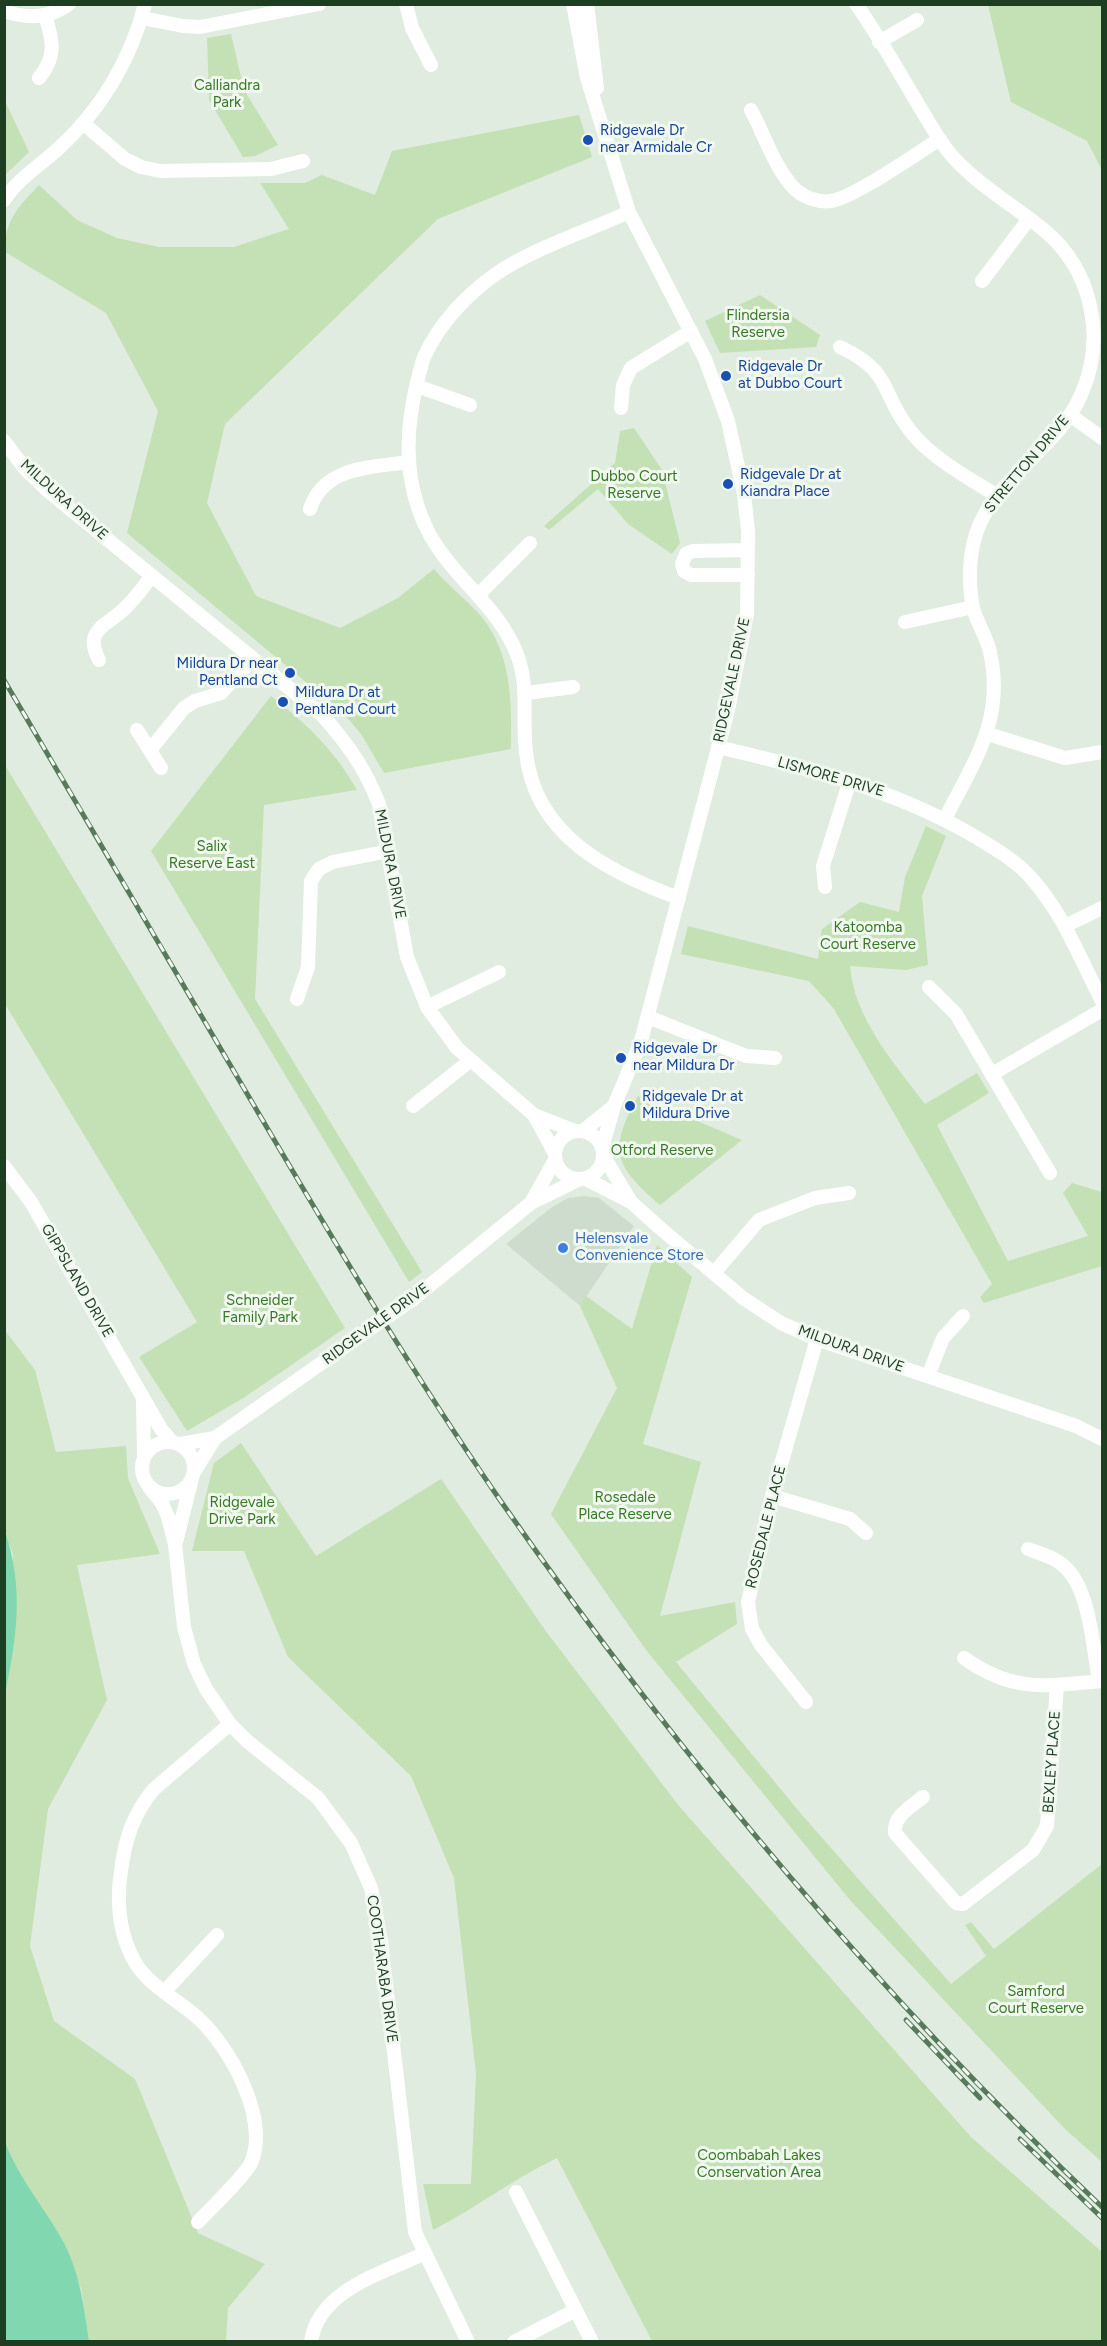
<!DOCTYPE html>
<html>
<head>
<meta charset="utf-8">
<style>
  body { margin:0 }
  #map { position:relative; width:1107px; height:2346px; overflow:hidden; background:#e0ecdf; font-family:Figtree,sans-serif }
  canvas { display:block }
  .frame { position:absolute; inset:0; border:6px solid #1e3e22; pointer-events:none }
</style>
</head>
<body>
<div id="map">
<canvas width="1107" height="2346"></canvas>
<div class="frame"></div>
</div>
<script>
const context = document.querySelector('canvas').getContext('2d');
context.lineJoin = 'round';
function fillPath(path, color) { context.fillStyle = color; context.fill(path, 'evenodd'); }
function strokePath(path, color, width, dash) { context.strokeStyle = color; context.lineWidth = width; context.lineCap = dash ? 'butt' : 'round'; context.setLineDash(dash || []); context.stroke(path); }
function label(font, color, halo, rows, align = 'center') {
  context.font = font + ' Figtree,sans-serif'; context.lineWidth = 6; context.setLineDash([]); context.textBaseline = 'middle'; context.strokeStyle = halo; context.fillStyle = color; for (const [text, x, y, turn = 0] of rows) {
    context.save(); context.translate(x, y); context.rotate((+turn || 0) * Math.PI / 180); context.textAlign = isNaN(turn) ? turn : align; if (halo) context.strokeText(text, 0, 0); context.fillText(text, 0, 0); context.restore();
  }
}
fillPath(new Path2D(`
  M 584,1196 L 599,1198 L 634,1226 L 580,1306 L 506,1244 L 552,1207 L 568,1198 Z`), '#cedccd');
fillPath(new Path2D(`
  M 988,5 L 1102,5 L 1102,170 L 1087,141 L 1011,102 Z
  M 231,34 L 244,90 L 278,145 L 255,156 L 243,157 L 209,100 L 207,38 Z
  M 5,101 L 29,152 L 5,175 L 4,175 Z
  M 579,115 L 592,157 L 438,219 L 225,424 L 207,503 L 256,596 L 340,628 L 398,598 L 434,569 C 448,586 466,599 480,615 C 512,652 512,704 511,749 L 384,773 L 361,734 L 344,714 L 127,533 L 158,411 L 106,313 L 5,252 C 4,221 18,207 39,185 L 77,220 L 117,238 L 159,247 L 234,247 L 289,229 L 260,183 L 305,183 L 322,175 L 375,195 L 392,151 Z
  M 760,295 L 820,335 L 816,347 L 720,353 L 705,321 Z
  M 634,428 L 662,470 L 680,543 L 672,554 L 628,524 L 598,489 L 549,530 L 544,526 L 615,463 L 620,431 Z
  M 271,696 C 307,724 335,751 357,790 L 264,805 L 255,999 L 422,1272 L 409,1282 L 151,851 Z
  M 5,765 L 345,1328 L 245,1397 L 187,1431 L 139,1357 L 197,1322 L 5,1004 Z
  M 926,826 L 946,836 L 922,896 L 928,965 L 906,970 L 850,966 C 854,1018 894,1063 925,1104 L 977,1073 L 989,1093 L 937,1125 L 1008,1261 L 1088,1236 L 1063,1193 L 1072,1183 L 1102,1192 L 1102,1266 L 984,1303 L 980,1297 L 992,1284 L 834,1009 L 809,981 L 681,954 L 688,926 L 818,959 L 822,929 L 860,902 L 899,912 L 905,877 Z
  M 638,1096 L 742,1140 L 660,1205 C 614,1165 608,1151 638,1096 Z
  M 657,1245 L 692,1277 L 643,1444 L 701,1462 L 660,1616 L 735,1602 L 737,1624 L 676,1662 L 802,1815 L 951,1984 L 986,1956 L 965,1925 L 971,1922 L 994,1949 L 1102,1864 L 1102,2162 L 1065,2129 L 850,1900 L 646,1650 L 551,1514 L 617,1388 L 580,1306 L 586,1296 L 632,1329 Z
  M 4,1329 L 35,1370 L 56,1452 L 126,1446 L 128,1478 L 160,1554 L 77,1565 L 107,1700 L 48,1809 L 30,1946 L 54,2021 L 135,2079 L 198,2233 L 265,2264 L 228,2308 L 226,2341 L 89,2341 L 81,2288 L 14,2165 L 5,2142 L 4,1694 L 8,1676 L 13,1554 L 4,1531 Z
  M 241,1443 L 316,1556 L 441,1479 L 545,1630 L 679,1806 L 971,2137 L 1102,2252 L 1102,2341 L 652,2341 L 557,2158 C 513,2179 476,2208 433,2230 L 423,2184 L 471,2184 L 476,2074 L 454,1878 L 411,1776 L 288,1657 L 244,1551 L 192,1551 L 214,1463 Z`), '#c4e0b5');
fillPath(new Path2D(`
  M 5,1531 C 24,1588 17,1637 5,1694 Z
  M 5,2142 C 19,2179 45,2208 64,2243 C 80,2274 84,2307 89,2341 L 5,2341 Z`), '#81d7b0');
strokePath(new Path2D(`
  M 406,4 L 412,28 L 431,65
  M 573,4 L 587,78 L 629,212 L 705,359 L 728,421 L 744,494 L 748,531 L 747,614 L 728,710 L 641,1041 L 614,1106 L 602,1148
  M 587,4 L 597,88
  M 856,4 C 881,39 902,78 924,114 C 933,129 942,146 954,158 C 979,186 1015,206 1044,230 C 1093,271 1106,338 1081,395 C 1056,453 986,481 973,545 C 969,564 969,589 973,608 C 977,623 987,637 990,652 C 1005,720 974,761 945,819
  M 4,11 C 27,19 49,19 69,4
  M 142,18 L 183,26 L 200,27 L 319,4
  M 879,42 L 917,20
  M 39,78 C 57,56 53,41 45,15
  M 751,110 C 763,132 776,170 793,187 C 802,197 818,203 831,201 C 854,198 917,153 940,139
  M 83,123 L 125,159 L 141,167 L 160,171 L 271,169 L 303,161
  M 4,200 C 18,179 39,166 58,149 C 100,111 131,60 145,4
  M 629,212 C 590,230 529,250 496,274 C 467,294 439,324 424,357 C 421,365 419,375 417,383 C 404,435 404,487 430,535 C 455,580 500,607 518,657 C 529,688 522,719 526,752 C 534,835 609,873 679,898
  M 982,281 L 1029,219
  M 840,347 C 895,373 879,393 912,433 C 933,459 969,478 997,496
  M 417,386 L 470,405
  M 621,408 L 623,385 L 631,368 L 691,331
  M 1070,415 L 1102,438
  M 4,441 L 26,470 L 47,490 L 322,715 C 347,743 365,768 379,804 L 407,957 L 427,1007 L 457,1048 L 534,1115 L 554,1152
  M 310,509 C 324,466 370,468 408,462
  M 748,550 L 693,551 L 686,554 L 682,564 L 684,571 L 691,575 L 748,575
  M 478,595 L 530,543
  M 905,622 L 973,607
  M 99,660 C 83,629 107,626 124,609 C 135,599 143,587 152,576
  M 526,693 L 573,687
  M 137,730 L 161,768
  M 988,734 L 1065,758 L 1102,752
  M 718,747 C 807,768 894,789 974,836 C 994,848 1017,861 1032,879 C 1064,915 1080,959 1102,1001
  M 150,750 L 184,708 L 195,701 L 221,693 L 253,659
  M 825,887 L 823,866 L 850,780
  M 1065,926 L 1102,908
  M 929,987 L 956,1014 L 1050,1173
  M 297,999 L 308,967 L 311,881 L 319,869 L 333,862 L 389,851
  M 427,1007 L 499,972
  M 648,1017 L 746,1056 L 775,1058
  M 992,1074 L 1102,1010
  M 413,1106 L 471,1060
  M 534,1115 L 575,1131
  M555 1155a24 24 0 1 1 48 0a24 24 0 1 1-48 0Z
  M 583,1131 L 614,1106
  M 603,1155 L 631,1202 L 660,1228 L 743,1298 L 781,1323 L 817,1339 L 1076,1426 L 1102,1439
  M 4,1166 L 31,1202 L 161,1429 L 172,1442
  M 586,1179 L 629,1201
  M 532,1201 L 555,1160
  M 714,1273 L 759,1220 L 815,1198 L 849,1193
  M 413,1299 L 531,1203 L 578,1180
  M 928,1376 L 943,1338 L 963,1316
  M 143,1401 L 144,1456
  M142 1468a26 26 0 1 1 52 0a26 26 0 1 1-52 0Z
  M 180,1444 L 215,1438 L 367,1331
  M 194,1472 L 215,1438
  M 149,1487 L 162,1503 L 168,1517 L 175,1544 L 184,1627 L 194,1664 L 206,1689 L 230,1724 L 247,1741 L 318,1798 L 351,1843 L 371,1888 L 381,1941 L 415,2232 L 468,2342
  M 772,1496 L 850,1519 L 866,1533
  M 176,1542 L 191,1482
  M 1028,1549 C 1041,1554 1055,1557 1065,1567 C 1090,1590 1093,1648 1099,1681
  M 964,1658 C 1013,1693 1046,1686 1102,1681
  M 806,1702 L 761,1645 L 752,1629 L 748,1602 L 772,1496 L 817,1339
  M 923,1797 C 911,1807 893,1816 895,1833 L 956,1903 L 963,1904 L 1033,1850 L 1047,1826 L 1057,1685
  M 164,1992 L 217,1935
  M 516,2192 L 592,2342
  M 198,2222 C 210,2209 247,2174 252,2161 C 268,2116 230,2047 198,2018 C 178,2000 151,1987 136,1964 C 119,1935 116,1904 121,1871 C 125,1839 133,1814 154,1789 L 230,1724
  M 311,2342 C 318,2290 383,2273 423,2254
  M 514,2342 L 576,2310`), '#fff', 14);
const rail = new Path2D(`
  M 4,680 C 89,824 174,969 259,1114 C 336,1245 414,1375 500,1500 C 677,1754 878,1994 1102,2207
  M 906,2020 L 980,2098
  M 1020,2139 L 1102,2218`);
strokePath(rail, '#587a5c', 5);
strokePath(rail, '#f1f8f0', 3, [9]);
strokePath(new Path2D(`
  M 367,1331 L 413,1299`), '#fff', 14);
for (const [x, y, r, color] of [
  [588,140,6,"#1a4fb4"],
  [726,376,6,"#1a4fb4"],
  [728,484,6,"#1a4fb4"],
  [290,673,6,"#1a4fb4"],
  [283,702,6,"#1a4fb4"],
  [621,1058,6,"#1a4fb4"],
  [630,1106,6,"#1a4fb4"],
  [563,1248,6,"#3f7fe0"]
]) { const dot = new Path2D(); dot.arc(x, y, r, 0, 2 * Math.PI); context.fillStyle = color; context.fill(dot); strokePath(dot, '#f1f8f0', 2); }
label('15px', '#377924', '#f1f8f0', [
  ["Calliandra",227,86],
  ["Park",227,103],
  ["Flindersia",758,316],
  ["Reserve",758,333],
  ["Dubbo Court",634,477],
  ["Reserve",634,494],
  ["Salix",212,847],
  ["Reserve East",212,864],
  ["Katoomba",868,928],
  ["Court Reserve",868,945],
  ["Otford Reserve",662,1151],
  ["Schneider",260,1301],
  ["Family Park",260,1318],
  ["Rosedale",625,1498],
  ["Place Reserve",625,1515],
  ["Ridgevale",242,1503],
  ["Drive Park",242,1520],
  ["Samford",1036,1992],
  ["Court Reserve",1036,2009],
  ["Coombabah Lakes",759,2156],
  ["Conservation Area",759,2173]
]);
label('15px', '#164399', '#f1f8f0', [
  ["Ridgevale Dr",600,131],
  ["near Armidale Cr",600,148],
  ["Ridgevale Dr",738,367],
  ["at Dubbo Court",738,384],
  ["Ridgevale Dr at",740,475],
  ["Kiandra Place",740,492],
  ["Mildura Dr near",278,664,"right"],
  ["Pentland Ct",278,681,"right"],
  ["Mildura Dr at",295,693],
  ["Pentland Court",295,710],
  ["Ridgevale Dr",633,1049],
  ["near Mildura Dr",633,1066],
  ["Ridgevale Dr at",642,1097],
  ["Mildura Drive",642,1114]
], 'left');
label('15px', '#1e3e22', '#f1f8f0', [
  ["STRETTON DRIVE",1027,464,-50],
  ["MILDURA DRIVE",64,500,42],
  ["RIDGEVALE DRIVE",732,680,-78],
  ["LISMORE DRIVE",831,777,16],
  ["MILDURA DRIVE",390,864,79],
  ["GIPPSLAND DRIVE",77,1281,60],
  ["RIDGEVALE DRIVE",376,1324,-36],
  ["MILDURA DRIVE",851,1349,20],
  ["ROSEDALE PLACE",766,1527,-76],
  ["BEXLEY PLACE",1052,1762,-86],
  ["COOTHARABA DRIVE",382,1969,82]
]);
label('15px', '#366cbe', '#f1f8f0', [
  ["Helensvale",575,1239],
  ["Convenience Store",575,1256]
], 'left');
</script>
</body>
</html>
